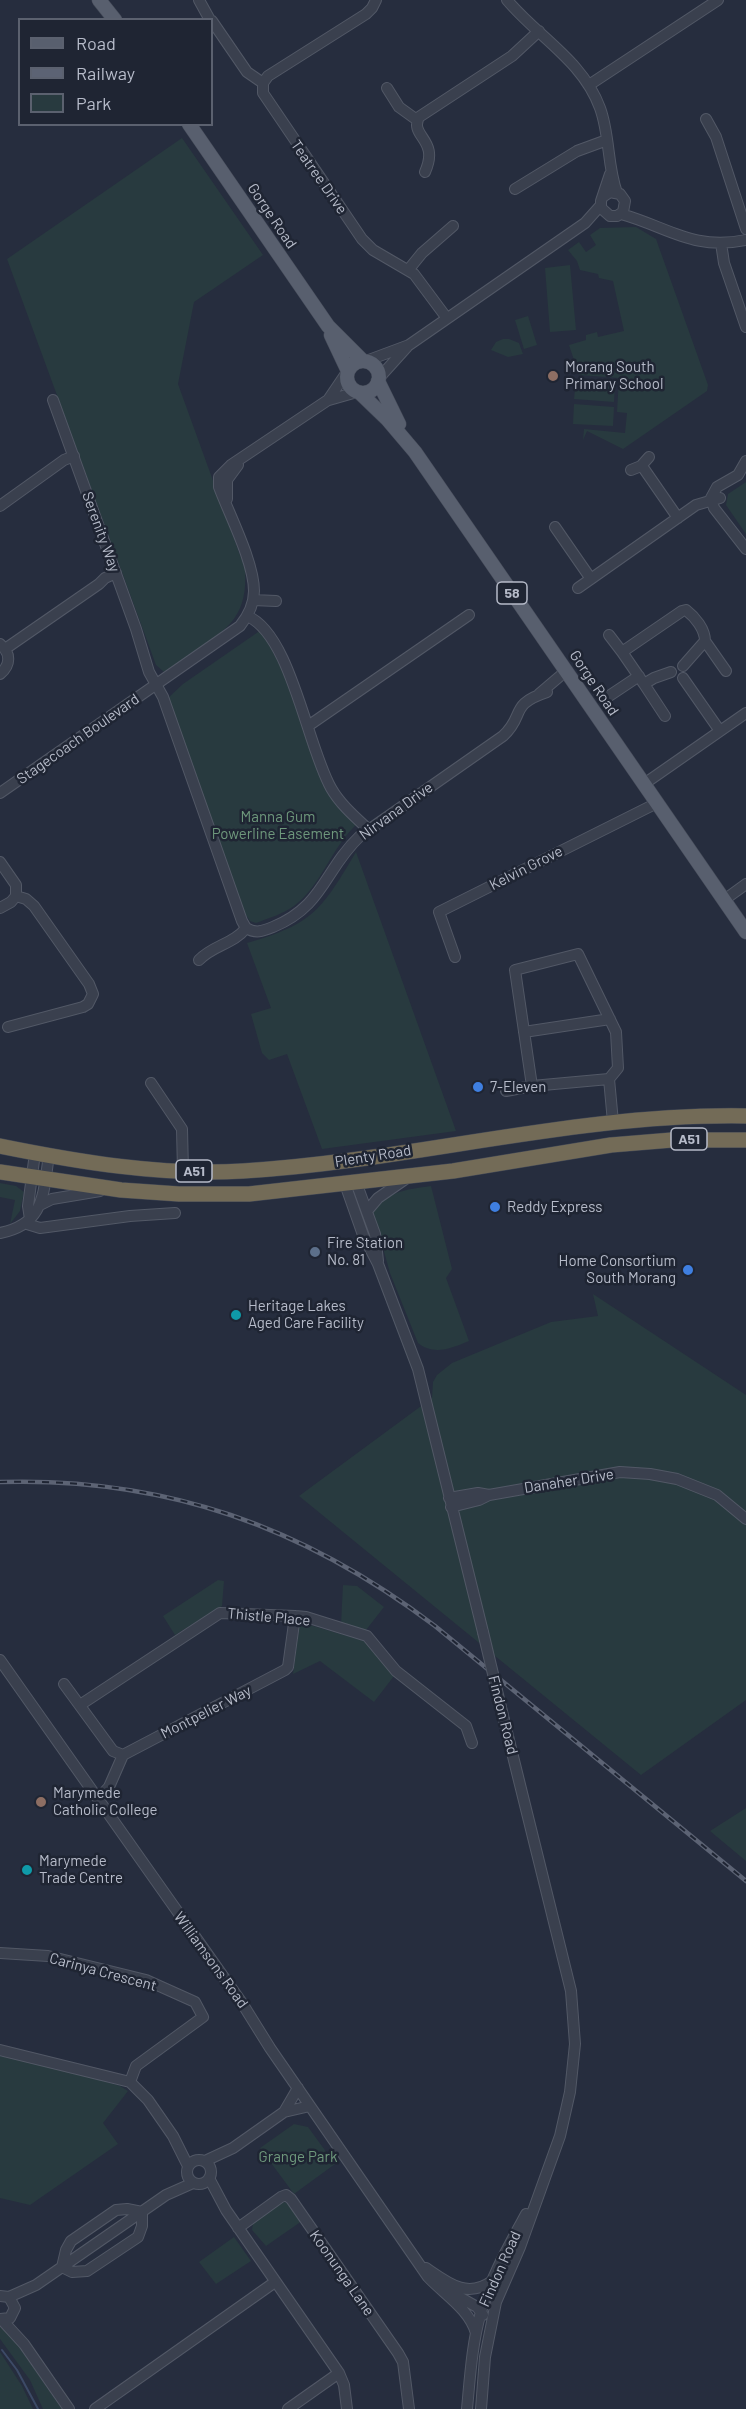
<!DOCTYPE html>
<html>
<head>
<meta charset="utf-8">
<style>
  body { margin:0 }
  #map { position:relative; width:746px; height:2409px; overflow:hidden; background:#262d3e; font-family:Barlow,sans-serif }
  canvas { display:block }
  .legend { position:absolute; left:18px; top:18px; width:195px; height:108px; box-sizing:border-box; background:#1f2533; border:2px solid #5b616f; margin:0; padding:8px 10px; list-style:none; font-size:18px; color:#b6bbc9 }
  .legend li { display:flex; align-items:center; gap:12px; height:30px }
  .legend b { width:30px; border:2px solid #5b616f }
</style>
</head>
<body>
<div id="map">
<canvas width="746" height="2409"></canvas>
<ul class="legend">
<li><b style="height:8px;background:#585f6e"></b>Road</li>
<li><b style="height:8px;background:#5c6374"></b>Railway</li>
<li><b style="height:16px;background:#283a3f"></b>Park</li>
</ul>
</div>
<script>
const context = document.querySelector('canvas').getContext('2d');
context.lineJoin = 'round';
function fillPath(path, color) { context.fillStyle = color; context.fill(path, 'evenodd'); }
function strokePath(path, color, width, dash) { context.strokeStyle = color; context.lineWidth = width; context.lineCap = dash ? 'butt' : 'round'; context.setLineDash(dash || []); context.stroke(path); }
function label(font, color, halo, rows, align = 'center') {
  context.font = font + ' Barlow,sans-serif'; context.lineWidth = 5; context.setLineDash([]); context.textBaseline = 'middle'; context.strokeStyle = halo; context.fillStyle = color; for (const [text, x, y, turn = 0] of rows) {
    context.save(); context.translate(x, y); context.rotate((+turn || 0) * Math.PI / 180); context.textAlign = isNaN(turn) ? turn : align; if (halo) context.strokeText(text, 0, 0); context.fillText(text, 0, 0); context.restore();
  }
}
fillPath(new Path2D(`
  M 182,138 L 263,255 L 194,302 L 178,384 L 245,569 C 248,614 230,628 196,651 C 186,658 175,668 164,672 L 156,665 L 7,259 Z
  M 636,227 L 656,239 L 708,385 L 707,391 L 623,449 L 587,431 L 583,440 L 584,429 L 625,433 L 627,413 L 617,412 L 619,378 L 579,375 L 569,345 L 586,340 L 586,335 L 597,332 L 598,337 L 624,331 L 613,281 L 599,278 L 598,274 L 580,270 L 577,261 L 568,250 L 579,242 L 586,252 L 596,245 L 590,235 L 600,228 Z
  M 570,265 L 576,330 L 550,332 L 545,268 Z
  M 528,316 L 537,345 L 524,349 L 515,320 Z
  M 503,339 L 509,339 L 519,343 L 523,354 L 508,357 L 491,350 L 496,342 Z
  M 576,380 L 615,382 L 614,402 L 574,399 Z
  M 574,404 L 614,407 L 613,426 L 573,424 Z
  M 746,482 L 746,534 L 726,505 L 728,494 Z
  M 261,630 L 283,671 L 323,782 L 356,825 C 331,848 322,885 294,906 C 283,914 269,918 256,923 L 250,921 L 244,912 L 168,698 L 183,684 Z
  M 356,852 L 456,1131 L 322,1149 L 287,1054 L 269,1060 L 262,1053 L 251,1014 L 271,1008 L 247,943 C 314,924 322,909 356,852 Z
  M 0,1183 L 16,1186 L 24,1192 L 20,1211 L 10,1224 L 15,1200 L 0,1197 Z
  M 431,1186 L 452,1269 L 446,1278 L 469,1341 C 452,1348 434,1356 418,1343 L 390,1273 L 373,1212 C 390,1190 405,1190 431,1186 Z
  M 593,1294 L 746,1395 L 746,1700 L 641,1775 L 299,1496 L 432,1398 L 433,1382 L 437,1375 L 452,1363 L 551,1322 L 598,1316 Z
  M 218,1580 L 224,1581 L 222,1606 L 175,1635 L 163,1616 Z
  M 343,1585 L 357,1586 L 384,1607 L 366,1630 L 341,1624 Z
  M 300,1622 L 364,1641 L 394,1676 L 374,1702 L 320,1661 L 293,1674 Z
  M 746,1808 L 746,1861 L 710,1831 Z
  M 0,2056 L 64,2069 L 120,2086 L 128,2091 L 103,2123 L 118,2144 L 30,2205 L 0,2198 Z
  M 294,2124 L 308,2127 L 335,2164 L 294,2194 L 260,2148 Z
  M 284,2202 L 289,2203 L 302,2221 L 266,2246 L 252,2230 L 253,2223 Z
  M 234,2237 L 251,2261 L 216,2284 L 199,2262 Z
  M 0,2326 L 11,2335 L 62,2409 L 43,2409 L 30,2380 L 0,2339 Z
  M 0,2352 L 22,2386 L 33,2409 L 0,2409 Z`), '#283a3f');
strokePath(new Path2D(`
  M 2,2350 L 17,2370 L 38,2409`), '#3c4a66', 2);
const minor = new Path2D(`
  M 199,0 L 210,20
  M 376,0 L 372,8 L 366,14 L 268,76 L 263,83 L 263,93 L 362,239 L 373,250 L 414,274 L 446,317
  M 507,0 C 538,37 583,61 600,108 C 610,135 607,165 617,193
  M 212,21 L 247,72 L 263,83
  M 589,85 L 718,0
  M 387,88 L 399,107 L 417,120
  M 706,119 L 716,137 L 746,229
  M 425,172 C 440,139 409,137 419,117 L 512,56 L 539,31
  M 515,189 L 577,151 L 607,140
  M 604,196 L 610,192 L 620,194 L 625,201 L 623,212 L 617,216 L 610,216 L 601,208 L 601,201 L 610,174
  M 621,214 C 668,227 693,251 746,240
  M 721,243 L 724,263 L 746,327
  M 409,269 L 422,253 L 453,226
  M 366,361 L 409,345 L 585,223 L 601,205
  M 379,378 L 407,347
  M 53,400 L 136,629 L 149,672 L 163,697 L 242,921 L 246,928
  M 329,400 L 357,392
  M 746,461 L 738,475 L 717,487 L 711,498 L 714,508 L 746,549
  M 642,466 L 678,518
  M 631,470 L 641,466 L 649,457
  M 227,499 L 227,480 L 238,465
  M 0,506 L 64,460 L 74,456
  M 555,527 L 591,579
  M 578,588 L 696,505 L 720,498
  M 253,600 L 276,601
  M 247,616 C 291,634 307,746 331,788 C 340,804 355,817 368,829
  M 609,635 L 622,652
  M 705,641 L 726,671
  M 0,644 C 11,653 11,665 0,674
  M 5,649 L 99,584 L 105,578 L 116,573
  M 671,672 L 654,678 L 644,684 L 622,652 L 682,611 L 686,610 C 695,617 705,629 705,641 L 683,666
  M 683,678 L 720,731
  M 644,684 L 665,716
  M 539,694 L 566,671
  M 609,696 L 639,676
  M 308,726 L 469,615
  M 644,784 L 746,713
  M 0,793 L 240,626 C 248,616 254,604 254,591 C 254,562 229,514 219,487 L 219,477 L 231,465 L 328,400 L 347,372
  M 0,862 L 16,885 L 16,896
  M 724,900 L 746,884
  M 0,908 L 11,902 L 16,896
  M 455,957 L 439,912 L 657,803
  M 199,960 C 213,945 234,944 246,928 C 256,934 263,931 273,927 C 324,906 324,870 360,836 L 503,736 C 526,715 508,705 547,692
  M 8,1027 L 83,1007 L 88,1004 L 93,994 L 89,984 L 34,906 L 26,899 L 16,896
  M 524,1032 L 610,1019
  M 609,1079 L 532,1086 L 515,970 L 578,954 L 616,1032 L 618,1068 L 609,1079 L 613,1122
  M 151,1083 L 182,1129 L 183,1171
  M 506,1091 L 532,1086
  M 356,1182 L 375,1234 L 378,1261
  M 345,1184 L 363,1235 L 378,1264 L 418,1369 L 483,1632
  M 40,1205 L 52,1199 L 100,1191
  M 367,1211 L 378,1198 L 407,1178
  M 30,1219 L 28,1206 L 35,1153
  M 27,1224 L 40,1228 L 130,1216 L 175,1213
  M 0,1233 C 45,1224 43,1194 49,1155
  M 449,1498 L 478,1493 L 489,1495
  M 451,1507 L 479,1500 L 489,1495 L 620,1472 L 650,1474 L 677,1479 L 717,1495 L 746,1519
  M 0,1660 L 242,2003 L 270,2048 L 428,2277 C 445,2295 469,2309 476,2333
  M 64,1684 L 113,1751 L 123,1755
  M 80,1705 L 220,1613 L 295,1616 L 306,1617 L 367,1636 L 396,1671 L 466,1726 L 472,1743
  M 98,1799 L 109,1787 L 123,1755 L 285,1670 L 288,1667 L 295,1616
  M 0,1953 L 48,1956 L 146,1980 L 195,2002 L 203,2017 L 136,2066 L 130,2082
  M 0,2050 L 130,2082 L 148,2100 L 173,2136 L 188,2166
  M 284,2112 L 298,2088
  M187 2172a12 12 0 1 1 24 0a12 12 0 1 1-24 0Z
  M 205,2161 L 233,2148 L 284,2112 L 310,2106
  M 209,2178 L 226,2210 L 339,2373 L 344,2385 L 347,2409
  M 127,2209 L 142,2212 L 142,2226 L 138,2237 L 87,2271 L 72,2272 L 62,2267 L 66,2250 L 71,2241 L 116,2210 Z
  M 238,2228 L 281,2197 L 286,2195 L 291,2199 L 398,2353 L 403,2362 L 409,2409
  M 426,2268 C 448,2283 467,2299 492,2281
  M 447,2290 L 477,2307 L 483,2315
  M 0,2296 L 9,2297 L 15,2308 L 10,2318 L 0,2319
  M 9,2297 L 36,2285 L 166,2195 L 193,2183
  M 2,2320 L 24,2344 L 69,2409
  M 95,2409 L 275,2282
  M 288,2409 L 339,2373
  M 467,2409 C 470,2377 472,2343 481,2312 C 490,2278 509,2246 526,2214
  M 481,2409 L 485,2357 L 496,2302 L 520,2247 L 560,2136 L 570,2092 L 575,2044 L 571,1991 L 504,1720`);
const major = new Path2D(`
  M 99,0 L 115,20
  M 189,124 L 328,326 L 363,361
  M 331,335 L 348,371
  M347 377a16 16 0 1 1 32 0a16 16 0 1 1-32 0Z
  M 378,381 L 399,424
  M 360,393 L 387,419 L 415,452 L 746,932`);
const highway = new Path2D(`
  M 0,1146 C 79,1162 162,1176 243,1171 C 411,1161 576,1113 746,1116
  M 0,1172 L 121,1190 L 179,1194 L 249,1194 L 453,1171 L 611,1145 L 672,1140 L 746,1140`);
strokePath(minor, '#525866', 12);
strokePath(major, '#434957', 15);
strokePath(highway, '#424856', 16);
strokePath(minor, '#3a404e', 10);
strokePath(major, '#585f6e', 14);
strokePath(highway, '#736b57', 15);
const rail = new Path2D(`
  M 0,1482 C 166,1477 304,1527 435,1626 L 746,1881`);
strokePath(rail, '#5c6374', 4.5);
strokePath(rail, '#1f2533', 2, [7]);
const minorBridge = new Path2D(`
  M 483,1632 L 504,1720`);
strokePath(minorBridge, '#525866', 12, []);
strokePath(minorBridge, '#3a404e', 10);
for (const [x, y, r, color] of [
  [553,376,6,"#8d6e63"],
  [478,1087,6,"#3f7fe0"],
  [495,1207,6,"#3f7fe0"],
  [315,1252,6,"#5c6f8a"],
  [688,1270,6,"#3f7fe0"],
  [236,1315,6,"#0f9aa8"],
  [41,1802,6,"#8d6e63"],
  [27,1870,6,"#0f9aa8"]
]) { const dot = new Path2D(); dot.arc(x, y, r, 0, 2 * Math.PI); context.fillStyle = color; context.fill(dot); strokePath(dot, '#1f2533', 2); }
for (const [x, y, w] of [
  [512,593,30],
  [689,1139,36],
  [194,1171,36]
]) { const box = new Path2D(); box.roundRect(x - w / 2, y - 11, w, 22, 4.5); context.fillStyle = '#1f2533'; context.fill(box); strokePath(box, '#b6bbc9', 1.5); }
label('bold 14px', '#b6bbc9', null, [
  ["58",512,593],
  ["A51",689,1139],
  ["A51",194,1171]
]);
label('15px', '#b6bbc9', '#1f2533', [
  ["Teatree Drive",319,177,55],
  ["Gorge Road",272,216,56],
  ["Serenity Way",101,532,70],
  ["Gorge Road",594,683,56],
  ["Stagecoach Boulevard",78,739,-35],
  ["Nirvana Drive",396,811,-36],
  ["Kelvin Grove",526,868,-27],
  ["Plenty Road",373,1156,-9],
  ["Danaher Drive",569,1481,-9],
  ["Thistle Place",269,1617,5],
  ["Montpelier Way",206,1712,-27],
  ["Findon Road",503,1715,76],
  ["Williamsons Road",211,1960,54],
  ["Carinya Crescent",103,1972,15],
  ["Findon Road",500,2269,-66],
  ["Koonunga Lane",342,2273,55]
]);
label('15px', '#b6bbc9', '#1f2533', [
  ["Morang South",565,367],
  ["Primary School",565,384],
  ["7-Eleven",490,1087],
  ["Reddy Express",507,1207],
  ["Fire Station",327,1243],
  ["No. 81",327,1260],
  ["Home Consortium",676,1261,"right"],
  ["South Morang",676,1278,"right"],
  ["Heritage Lakes",248,1306],
  ["Aged Care Facility",248,1323],
  ["Marymede",53,1793],
  ["Catholic College",53,1810],
  ["Marymede",39,1861],
  ["Trade Centre",39,1878]
], 'left');
label('15px', '#6e987c', '#1f2533', [
  ["Manna Gum",278,817],
  ["Powerline Easement",278,834],
  ["Grange Park",298,2157]
]);
</script>
</body>
</html>
